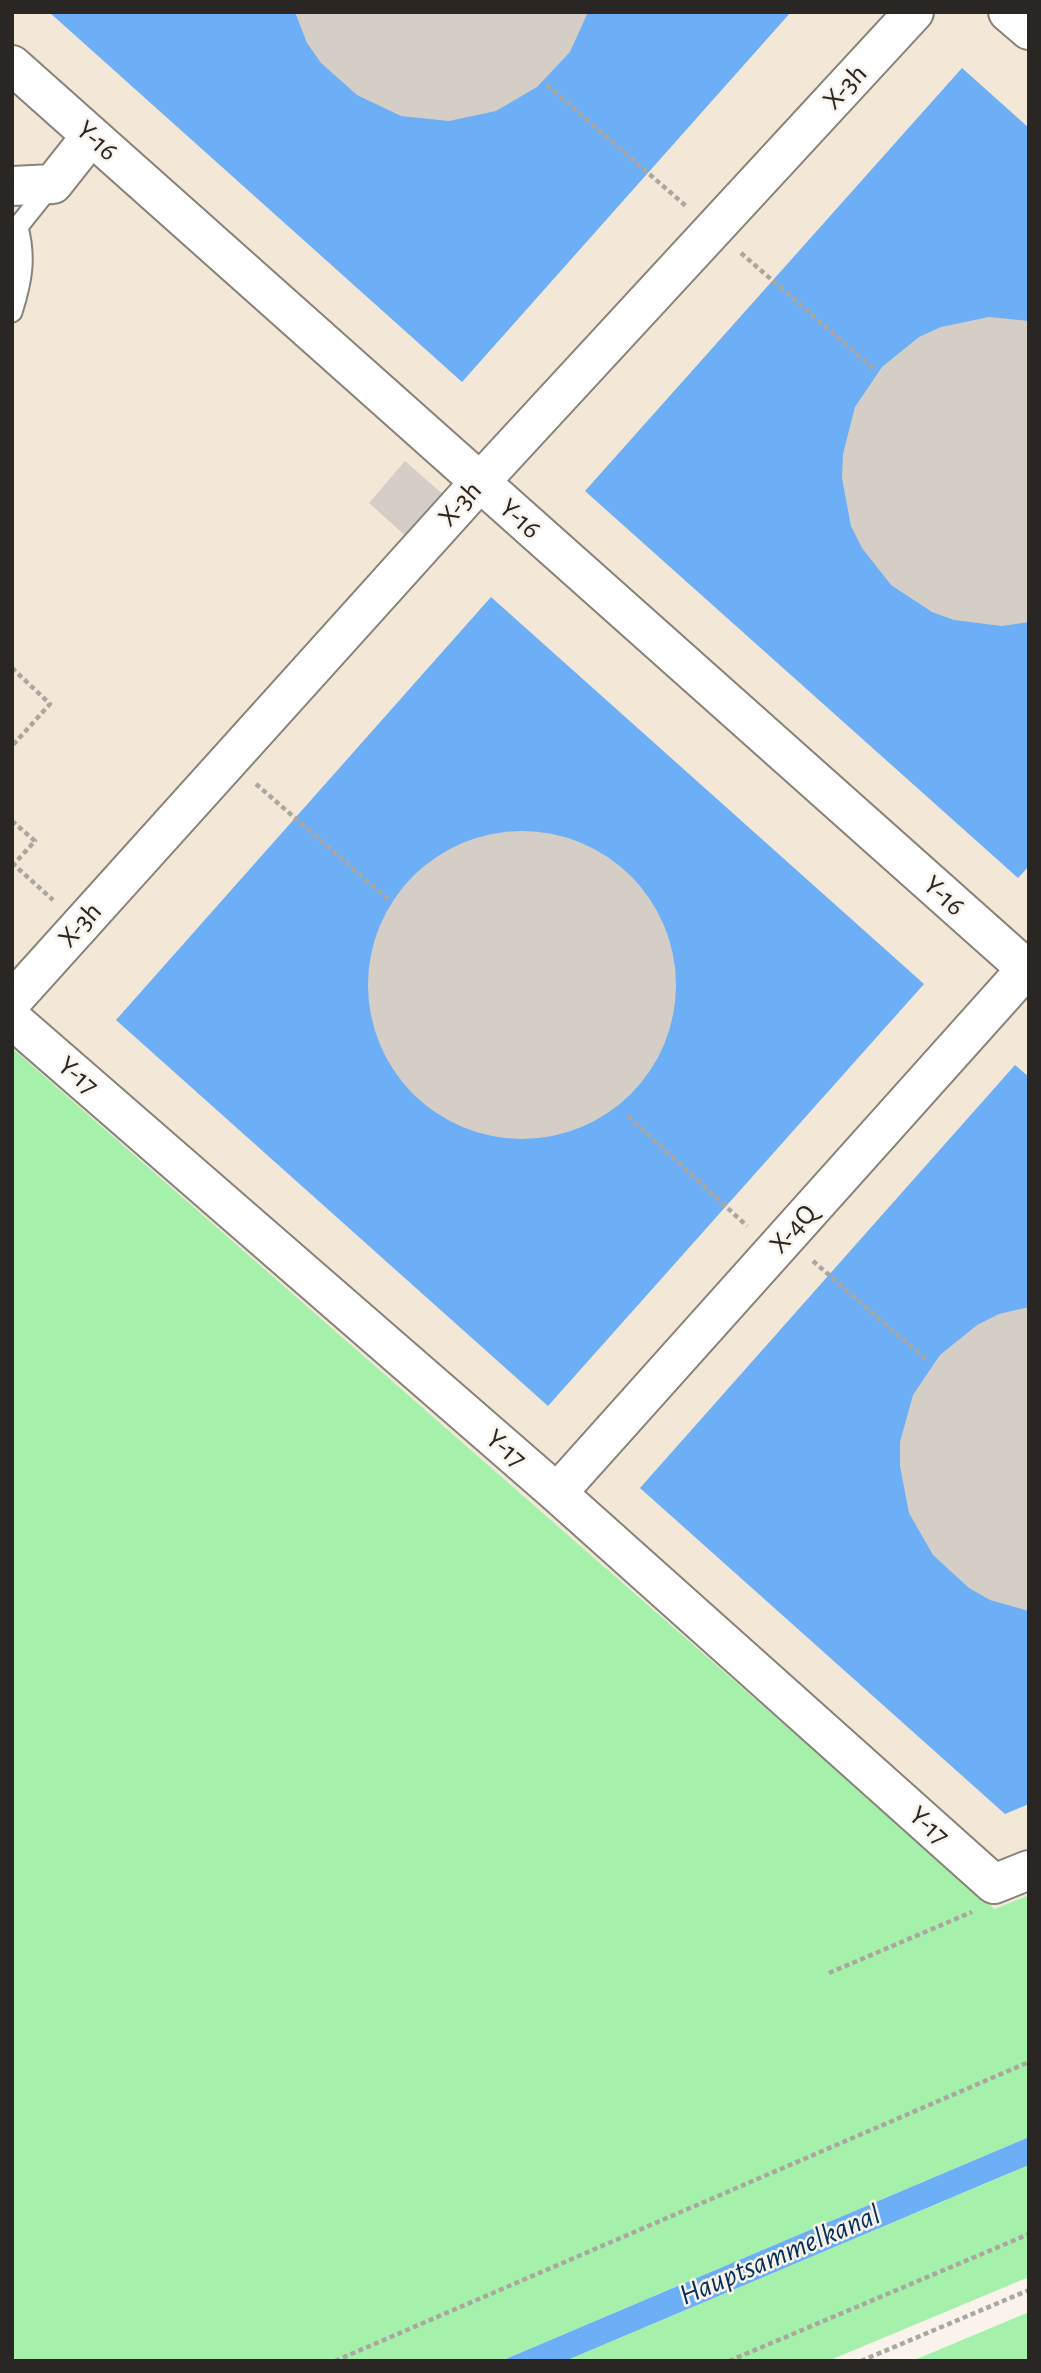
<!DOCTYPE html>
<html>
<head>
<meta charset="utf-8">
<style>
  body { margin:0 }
  #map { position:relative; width:1041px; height:2373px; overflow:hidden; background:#faf3eb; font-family:"Alegreya Sans",sans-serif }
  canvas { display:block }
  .frame { position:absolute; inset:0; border:14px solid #292623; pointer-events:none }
</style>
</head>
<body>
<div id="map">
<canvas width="1041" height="2373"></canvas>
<div class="frame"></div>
</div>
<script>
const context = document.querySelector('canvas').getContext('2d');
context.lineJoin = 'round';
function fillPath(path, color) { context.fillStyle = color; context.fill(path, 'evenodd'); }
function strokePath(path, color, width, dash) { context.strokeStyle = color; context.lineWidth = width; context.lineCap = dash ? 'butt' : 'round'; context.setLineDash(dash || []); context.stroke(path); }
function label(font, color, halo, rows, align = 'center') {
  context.font = font + ' "Alegreya Sans",sans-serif'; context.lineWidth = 5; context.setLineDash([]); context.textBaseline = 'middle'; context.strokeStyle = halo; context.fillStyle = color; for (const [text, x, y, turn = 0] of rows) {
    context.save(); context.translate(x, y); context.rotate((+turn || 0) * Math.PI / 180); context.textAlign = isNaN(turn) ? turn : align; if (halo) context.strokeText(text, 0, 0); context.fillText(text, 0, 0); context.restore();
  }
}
fillPath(new Path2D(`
  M 12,12 L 1029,12 L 1029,1895 L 996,1909 L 12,1048 Z`), '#f3e7d8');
fillPath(new Path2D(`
  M 12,1048 L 995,1909 L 1029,1895 L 1029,2137 L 501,2361 L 12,2361 Z
  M 1029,2165 L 1029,2277 L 828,2361 L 565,2361 Z
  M 1029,2312 L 1029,2361 L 912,2361 Z`), '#a5f1ab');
fillPath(new Path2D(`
  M 49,12 L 791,12 L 462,382 Z
  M 962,68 L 1029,128 L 1029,866 L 1018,878 L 585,491 Z
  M 491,597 L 924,984 L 548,1406 L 116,1020 Z
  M 1015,1065 L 1029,1077 L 1029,1804 L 1005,1814 L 640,1488 Z
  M 1029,2137 L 1029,2165 L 1005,2175 L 565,2361 L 501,2361 Z`), '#6caff6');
fillPath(new Path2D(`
  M 295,12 L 588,12 L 570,52 L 537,87 L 496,111 L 449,121 L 401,116 L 357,95 L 321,63 L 307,43 Z
  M 989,317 L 1029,321 L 1029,622 L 1002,626 L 954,620 L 932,612 L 891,585 L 862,548 L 851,526 L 842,478 L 843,454 L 855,407 L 882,367 L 919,337 L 941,327 Z
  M 405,461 L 446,497 L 409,539 L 369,503 Z
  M368 985a154 154 0 1 1 308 0a154 154 0 1 1-308 0Z
  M 1029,1307 L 1029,1611 L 990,1600 L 969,1588 L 933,1555 L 909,1513 L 900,1466 L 900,1442 L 913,1395 L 940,1355 L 977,1325 L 999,1314 Z`), '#d5cec6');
const service = new Path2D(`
  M 12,234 L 52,184
  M 12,312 C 22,281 26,258 18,227`);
const minor = new Path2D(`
  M 1008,12 L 1029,30
  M 12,65 L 1029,971
  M 12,186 L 53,184 L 91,136
  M 12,1001 L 479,483 L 914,12
  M 12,1019 L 557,1493 L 994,1884 L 1029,1870
  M 557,1493 L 1029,966`);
strokePath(service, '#88827a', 23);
strokePath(minor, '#88827a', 42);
strokePath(new Path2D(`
  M 547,85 L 686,206
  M 741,253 L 873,368
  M 12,668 L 50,704 L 12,746
  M 256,784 L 388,899
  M 12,821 L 35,841 L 14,864
  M 12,863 L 53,900
  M 628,1116 L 747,1226
  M 813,1261 L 929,1362
  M 829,1973 L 972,1912
  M 335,2361 L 1029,2062
  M 729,2361 L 1029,2234
  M 861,2361 L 1029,2290`), '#aba69f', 4.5, [5, 3.5]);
strokePath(service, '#fff', 19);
strokePath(minor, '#fff', 38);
label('28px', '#292623', '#faf3eb', [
  ["X-3h",845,87,-47],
  ["Y-16",97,141,42],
  ["X-3h",460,504,-48],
  ["Y-16",520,519,42],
  ["Y-16",944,896,42],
  ["X-3h",80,925,-48],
  ["Y-17",78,1076,41],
  ["X-4Q",793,1229,-48],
  ["Y-17",506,1449,41],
  ["Y-17",929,1826,42]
]);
label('italic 30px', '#00315d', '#faf3eb', [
  ["Hauptsammelkanal",780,2255,-23]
]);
</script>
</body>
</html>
